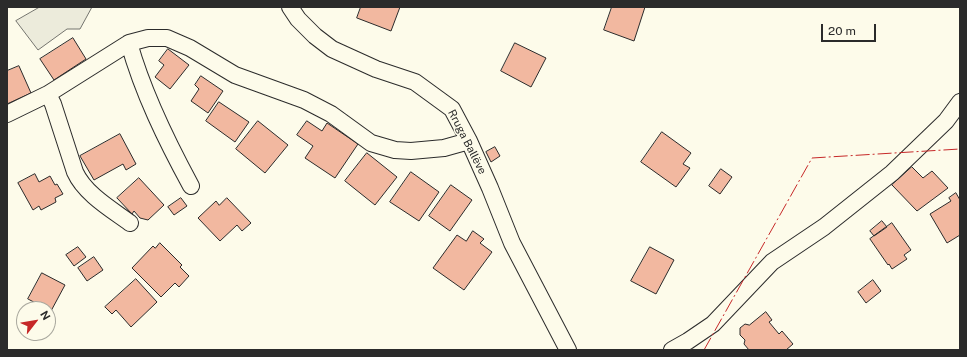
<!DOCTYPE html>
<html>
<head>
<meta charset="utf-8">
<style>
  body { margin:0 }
  #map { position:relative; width:967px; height:357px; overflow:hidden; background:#fdfbea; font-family:"Public Sans",sans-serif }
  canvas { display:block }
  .frame { position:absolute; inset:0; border:8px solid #2b2b2b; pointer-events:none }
  .north { position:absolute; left:16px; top:301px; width:40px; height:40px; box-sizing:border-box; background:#fdfbea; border:1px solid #a9a89e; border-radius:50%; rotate:59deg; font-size:11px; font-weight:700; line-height:16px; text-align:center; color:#2b2b2b }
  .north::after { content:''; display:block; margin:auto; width:14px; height:18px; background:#c62828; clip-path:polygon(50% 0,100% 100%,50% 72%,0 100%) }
  .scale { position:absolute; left:821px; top:24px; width:55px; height:18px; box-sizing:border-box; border:2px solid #2b2b2b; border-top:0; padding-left:5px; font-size:12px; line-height:14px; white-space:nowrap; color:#2b2b2b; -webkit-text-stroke:3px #fdfbea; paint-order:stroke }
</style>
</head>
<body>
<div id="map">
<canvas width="967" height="357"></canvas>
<div class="frame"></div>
<div class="north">N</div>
<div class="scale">20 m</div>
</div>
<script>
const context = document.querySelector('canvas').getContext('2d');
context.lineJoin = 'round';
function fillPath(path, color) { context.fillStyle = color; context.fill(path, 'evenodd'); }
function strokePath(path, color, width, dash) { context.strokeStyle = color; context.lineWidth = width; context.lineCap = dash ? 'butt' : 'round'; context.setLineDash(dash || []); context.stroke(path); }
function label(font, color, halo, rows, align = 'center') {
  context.font = font + ' "Public Sans",sans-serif'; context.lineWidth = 3; context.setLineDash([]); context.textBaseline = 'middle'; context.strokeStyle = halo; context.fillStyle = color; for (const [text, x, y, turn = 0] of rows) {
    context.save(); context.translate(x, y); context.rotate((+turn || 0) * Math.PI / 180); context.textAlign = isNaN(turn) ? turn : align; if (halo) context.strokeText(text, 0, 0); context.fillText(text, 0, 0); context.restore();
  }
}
const green = new Path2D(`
  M 40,7 L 92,7 L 80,29 L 67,29 L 38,50 L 16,21 Z`);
fillPath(green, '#ecebdb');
strokePath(green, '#74746e', 1);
const building = new Path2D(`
  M 361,7 L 400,7 L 391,31 L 357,18 Z
  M 612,7 L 645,7 L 634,41 L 604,30 Z
  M 73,38 L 86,59 L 54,80 L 40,59 Z
  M 515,43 L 546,58 L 531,87 L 501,71 Z
  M 168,49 L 189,65 L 170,89 L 155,77 L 164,65 L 159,61 Z
  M 19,66 L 31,93 L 7,104 L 7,71 Z
  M 201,76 L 223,91 L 208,113 L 191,101 L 199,89 L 195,85 Z
  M 219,102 L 249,122 L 235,142 L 206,121 Z
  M 258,121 L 288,145 L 265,173 L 236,149 Z
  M 307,121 L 322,131 L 327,123 L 358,144 L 335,178 L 305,158 L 313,146 L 297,135 Z
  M 662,132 L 691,153 L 683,164 L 690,168 L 676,187 L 641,162 Z
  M 120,134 L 136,164 L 126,170 L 123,164 L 94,180 L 80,156 Z
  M 495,147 L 500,156 L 491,162 L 486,152 Z
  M 367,153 L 397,177 L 375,205 L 345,181 Z
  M 912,167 L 923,178 L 932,171 L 948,188 L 917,211 L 892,185 Z
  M 721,169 L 732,177 L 720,194 L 709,186 Z
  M 411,172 L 439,192 L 419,221 L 390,202 Z
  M 35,174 L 39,182 L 50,176 L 55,185 L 57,184 L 63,194 L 55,198 L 56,202 L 41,210 L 39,206 L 33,210 L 18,183 Z
  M 139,178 L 164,205 L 148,220 L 140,218 L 134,211 L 132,214 L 117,198 Z
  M 451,185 L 472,200 L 450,231 L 429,216 Z
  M 956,193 L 960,200 L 960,235 L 947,243 L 930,214 L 951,201 L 949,198 Z
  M 181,198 L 187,206 L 174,215 L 168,207 Z
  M 227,198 L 251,223 L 242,231 L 237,225 L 220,241 L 198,218 L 216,201 L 219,205 Z
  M 882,221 L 887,227 L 874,236 L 870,231 Z
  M 892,223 L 911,250 L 904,255 L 907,259 L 892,269 L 889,264 L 888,265 L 870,239 Z
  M 473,231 L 484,239 L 480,243 L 492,252 L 464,290 L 433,268 L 457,235 L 466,241 Z
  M 160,243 L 182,265 L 180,267 L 189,276 L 179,287 L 175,283 L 161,297 L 132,268 L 153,246 L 155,248 Z
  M 78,247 L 86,257 L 74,266 L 66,255 Z
  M 650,247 L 674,260 L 656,294 L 631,281 Z
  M 94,257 L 103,270 L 87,281 L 78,268 Z
  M 42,273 L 65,285 L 51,311 L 28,299 Z
  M 136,279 L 157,302 L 131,327 L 116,310 L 112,314 L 105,307 Z
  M 873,280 L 881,291 L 866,303 L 858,292 Z
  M 766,312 L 772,320 L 769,322 L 779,334 L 782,331 L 793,344 L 786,350 L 749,350 L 744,344 L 745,340 L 740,335 L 740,328 L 745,324 L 749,325 Z
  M 48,319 L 55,323 L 49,333 L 48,333 Z`);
fillPath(building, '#f2b8a0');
strokePath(building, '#2b2b2b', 1);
const street = new Path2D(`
  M 290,7 L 298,19 L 315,36 L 332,49 L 376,69 L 415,82 L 452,109 L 469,141 L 490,188 L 512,243 L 568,350
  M 129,43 C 143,93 166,140 191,186
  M 48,94 L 53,104 L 75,172 C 85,194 111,209 130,223
  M 7,114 L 48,94 L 129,43 L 148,38 L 167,38 L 190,48 L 235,75 L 304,100 L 331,114 L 371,143 L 395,150 L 411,151 L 444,148 L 469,141
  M 672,350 L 688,341 L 713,324 L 772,262 L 824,227 L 892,173 L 946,121 L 960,102`);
strokePath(street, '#2b2b2b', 18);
strokePath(street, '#fdfbea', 16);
strokePath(new Path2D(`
  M 704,350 L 812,158 L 960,149`), '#c62828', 1, [14, 3, 2, 3]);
label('11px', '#2b2b2b', '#fdfbea', [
  ["Rruga Ballëve",467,142,63]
]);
</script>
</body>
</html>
